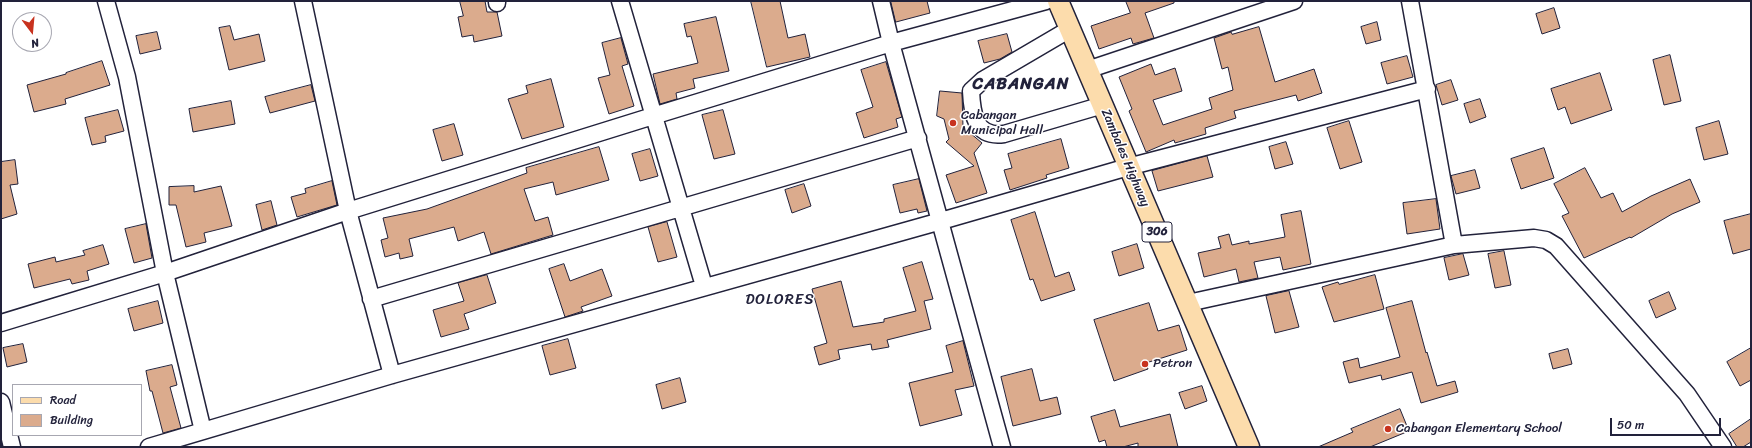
<!DOCTYPE html>
<html>
<head>
<meta charset="utf-8">
<style>
  body { margin:0 }
  #map { position:relative; width:1752px; height:448px; overflow:hidden; background:#fff; font-family:Sriracha,sans-serif }
  canvas { display:block }
  .frame { position:absolute; inset:0; border:2px solid #22223b; pointer-events:none }
  .legend { position:absolute; left:12px; top:384px; width:130px; height:52px; box-sizing:border-box; background:#fff; border:1px solid #a7a7b1; margin:0; padding:5px 7px; list-style:none; font-size:12px; color:#22223b }
  .legend li { display:flex; align-items:center; gap:8px; height:20px }
  .legend b { width:20px; border:1px solid #a7a7b1 }
  .north { position:absolute; left:12px; top:12px; width:40px; height:40px; box-sizing:border-box; background:#fff; border:1px solid #a7a7b1; border-radius:50%; rotate:164deg; font-size:11px; font-weight:700; line-height:16px; text-align:center; color:#22223b }
  .north::after { content:''; display:block; margin:auto; width:14px; height:18px; background:#c8321e; clip-path:polygon(50% 0,100% 100%,50% 72%,0 100%) }
  .scale { position:absolute; left:1610px; top:418px; width:111px; height:18px; box-sizing:border-box; border:2px solid #22223b; border-top:0; padding-left:5px; font-size:12px; line-height:14px; white-space:nowrap; color:#22223b; -webkit-text-stroke:3px #fff; paint-order:stroke }
</style>
</head>
<body>
<div id="map">
<canvas width="1752" height="448"></canvas>
<div class="frame"></div>
<ul class="legend">
<li><b style="height:5px;background:#fcdcac"></b>Road</li>
<li><b style="height:11px;background:#dbab8d"></b>Building</li>
</ul>
<div class="north">N</div>
<div class="scale">50 m</div>
</div>
<script>
const context = document.querySelector('canvas').getContext('2d');
context.lineJoin = 'round';
function fillPath(path, color) { context.fillStyle = color; context.fill(path, 'evenodd'); }
function strokePath(path, color, width, dash) { context.strokeStyle = color; context.lineWidth = width; context.lineCap = dash ? 'butt' : 'round'; context.setLineDash(dash || []); context.stroke(path); }
function label(font, color, halo, rows, align = 'center') {
  context.font = font + ' Sriracha,sans-serif'; context.lineWidth = 3; context.setLineDash([]); context.textBaseline = 'middle'; context.strokeStyle = halo; context.fillStyle = color; for (const [text, x, y, turn = 0] of rows) {
    context.save(); context.translate(x, y); context.rotate((+turn || 0) * Math.PI / 180); context.textAlign = isNaN(turn) ? turn : align; if (halo) context.strokeText(text, 0, 0); context.fillText(text, 0, 0); context.restore();
  }
}
const building = new Path2D(`
  M 460,1 L 485,1 L 487,12 L 497,12 L 502,36 L 474,42 L 473,35 L 462,37 L 458,17 L 463,16 Z
  M 751,1 L 780,1 L 788,38 L 805,34 L 810,57 L 767,67 Z
  M 891,1 L 927,1 L 930,13 L 896,22 Z
  M 1126,1 L 1174,1 L 1174,3 L 1145,13 L 1154,38 L 1133,44 L 1131,38 L 1099,49 L 1091,26 L 1130,13 Z
  M 1554,8 L 1560,28 L 1542,34 L 1536,14 Z
  M 716,17 L 729,71 L 693,79 L 695,88 L 676,93 L 677,99 L 660,104 L 653,74 L 698,63 L 691,36 L 687,37 L 684,24 Z
  M 1377,22 L 1381,40 L 1366,44 L 1361,27 Z
  M 230,26 L 234,40 L 259,34 L 265,61 L 229,70 L 219,28 Z
  M 1259,27 L 1275,82 L 1314,69 L 1322,93 L 1298,101 L 1296,95 L 1234,111 L 1236,118 L 1205,128 L 1206,134 L 1175,143 L 1174,140 L 1146,152 L 1129,111 L 1132,109 L 1119,77 L 1151,64 L 1155,75 L 1175,68 L 1182,91 L 1153,100 L 1163,125 L 1212,109 L 1209,98 L 1233,90 L 1228,67 L 1222,69 L 1214,38 L 1231,32 L 1232,34 Z
  M 157,32 L 161,49 L 140,54 L 136,36 Z
  M 1007,34 L 1012,52 L 1000,59 L 984,63 L 978,41 Z
  M 621,38 L 628,64 L 622,66 L 634,106 L 609,114 L 598,78 L 610,75 L 602,43 Z
  M 1670,55 L 1681,101 L 1664,105 L 1653,60 Z
  M 1407,56 L 1413,77 L 1387,84 L 1381,63 Z
  M 102,61 L 110,85 L 65,99 L 66,104 L 34,112 L 27,85 L 66,74 L 66,73 Z
  M 886,62 L 902,117 L 896,119 L 898,127 L 864,138 L 856,113 L 873,107 L 861,70 Z
  M 1600,73 L 1612,110 L 1571,124 L 1565,107 L 1558,110 L 1551,89 Z
  M 551,79 L 564,127 L 522,139 L 508,99 L 528,93 L 526,86 Z
  M 1451,80 L 1458,100 L 1442,105 L 1436,85 Z
  M 311,85 L 315,101 L 270,113 L 265,97 Z
  M 940,91 L 962,93 L 963,127 L 982,143 L 974,153 L 987,193 L 956,203 L 946,175 L 974,166 L 946,142 L 949,139 L 944,119 L 937,116 Z
  M 1480,99 L 1486,117 L 1470,123 L 1464,104 Z
  M 231,101 L 235,124 L 193,132 L 189,109 Z
  M 118,110 L 124,131 L 105,136 L 106,142 L 92,145 L 85,118 Z
  M 723,110 L 735,154 L 714,159 L 702,115 Z
  M 1349,121 L 1362,162 L 1340,169 L 1327,128 Z
  M 1719,121 L 1728,154 L 1704,160 L 1696,128 Z
  M 454,124 L 463,155 L 442,161 L 433,130 Z
  M 1061,139 L 1069,168 L 1046,175 L 1047,178 L 1010,190 L 1004,170 L 1012,168 L 1008,154 Z
  M 1286,142 L 1293,164 L 1275,169 L 1269,147 Z
  M 599,147 L 609,180 L 556,195 L 553,182 L 524,189 L 535,221 L 548,217 L 553,235 L 491,254 L 484,232 L 458,241 L 454,227 L 409,239 L 413,256 L 400,259 L 399,253 L 385,257 L 381,240 L 388,238 L 383,218 L 427,209 L 527,173 L 526,168 Z
  M 1544,148 L 1554,178 L 1521,189 L 1511,159 Z
  M 650,149 L 658,176 L 640,181 L 632,154 Z
  M 1207,156 L 1213,177 L 1158,191 L 1152,171 Z
  M 15,160 L 18,184 L 10,185 L 17,214 L 1,219 L 1,162 Z
  M 1585,168 L 1601,198 L 1613,193 L 1622,212 L 1651,196 L 1690,179 L 1700,202 L 1672,214 L 1631,238 L 1630,237 L 1584,258 L 1562,216 L 1569,213 L 1554,184 Z
  M 1475,170 L 1480,188 L 1456,194 L 1451,176 Z
  M 919,179 L 927,211 L 918,213 L 917,209 L 900,213 L 893,185 Z
  M 332,181 L 337,205 L 297,217 L 291,197 L 306,193 L 305,189 Z
  M 804,184 L 811,206 L 792,213 L 785,190 Z
  M 194,186 L 194,192 L 221,186 L 232,226 L 204,233 L 206,242 L 186,247 L 176,205 L 169,205 L 169,187 Z
  M 1436,199 L 1440,229 L 1407,234 L 1403,203 Z
  M 271,201 L 277,225 L 262,230 L 256,205 Z
  M 1301,211 L 1311,264 L 1283,270 L 1280,257 L 1254,262 L 1258,278 L 1239,282 L 1236,269 L 1204,277 L 1198,253 L 1221,248 L 1218,237 L 1229,234 L 1232,245 L 1249,241 L 1249,244 L 1285,237 L 1281,215 Z
  M 1035,212 L 1055,277 L 1069,272 L 1075,290 L 1041,301 L 1033,279 L 1030,280 L 1011,220 Z
  M 1751,214 L 1751,249 L 1733,254 L 1724,221 Z
  M 667,222 L 677,257 L 658,262 L 648,227 Z
  M 146,224 L 152,258 L 134,263 L 125,229 Z
  M 1137,244 L 1144,268 L 1119,276 L 1112,252 Z
  M 103,245 L 109,264 L 87,271 L 89,280 L 72,284 L 70,279 L 34,288 L 28,264 L 55,257 L 56,262 L 85,255 L 83,251 Z
  M 1504,251 L 1511,285 L 1495,288 L 1488,254 Z
  M 1463,254 L 1469,275 L 1449,280 L 1444,258 Z
  M 922,262 L 933,299 L 924,301 L 931,329 L 887,340 L 889,347 L 872,350 L 871,344 L 838,350 L 840,359 L 819,365 L 814,347 L 827,343 L 812,289 L 841,281 L 853,327 L 884,322 L 884,319 L 916,311 L 903,268 Z
  M 564,264 L 570,281 L 602,269 L 612,296 L 581,307 L 583,311 L 565,317 L 549,269 Z
  M 487,275 L 496,303 L 464,314 L 469,329 L 441,337 L 433,310 L 464,301 L 458,283 Z
  M 1375,275 L 1384,309 L 1334,322 L 1322,287 L 1338,282 L 1339,284 Z
  M 1289,291 L 1299,327 L 1275,333 L 1266,296 Z
  M 1669,292 L 1676,309 L 1656,318 L 1649,301 Z
  M 158,301 L 163,323 L 134,331 L 128,309 Z
  M 1412,301 L 1426,353 L 1427,352 L 1437,386 L 1455,381 L 1458,392 L 1421,403 L 1412,372 L 1382,380 L 1381,375 L 1349,383 L 1343,362 L 1358,358 L 1360,368 L 1400,357 L 1386,308 Z
  M 1149,303 L 1158,331 L 1179,325 L 1187,350 L 1146,363 L 1148,369 L 1114,381 L 1094,320 Z
  M 568,339 L 576,368 L 550,375 L 542,346 Z
  M 963,341 L 974,386 L 955,390 L 962,415 L 920,426 L 909,383 L 953,372 L 946,346 Z
  M 23,344 L 27,362 L 7,367 L 3,348 Z
  M 1751,348 L 1751,380 L 1740,386 L 1727,362 Z
  M 1568,349 L 1572,364 L 1553,369 L 1549,354 Z
  M 172,365 L 177,385 L 170,387 L 181,428 L 163,433 L 152,391 L 150,391 L 146,371 Z
  M 1032,369 L 1040,401 L 1057,397 L 1061,414 L 1013,426 L 1001,377 Z
  M 680,378 L 686,402 L 662,409 L 656,385 Z
  M 1202,386 L 1207,401 L 1185,409 L 1179,393 Z
  M 1400,409 L 1409,431 L 1370,447 L 1318,447 L 1353,432 L 1351,429 Z
  M 1115,410 L 1120,427 L 1170,414 L 1178,447 L 1138,447 L 1138,443 L 1123,447 L 1107,447 L 1105,440 L 1099,442 L 1091,417 Z
  M 1751,419 L 1751,442 L 1743,447 L 1737,447 L 1729,434 Z`);
fillPath(building, '#dbab8d');
strokePath(building, '#22223b', 1);
const minor = new Path2D(`
  M 106,1 L 127,77 L 165,273 L 203,431
  M 303,1 L 348,211 L 392,375
  M 497,1 L 497,3
  M 620,1 L 704,286
  M 881,1 L 891,43 L 1002,447
  M 1410,1 L 1454,245
  M 1070,29 L 983,80 L 971,91 C 972,114 975,138 1004,134 L 1103,105
  M 1087,70 L 1294,1
  M 371,299 L 918,138
  M 1188,303 L 1454,245 L 1534,238 L 1546,240 L 1556,246 L 1687,394 L 1723,447
  M 1,323 L 165,273 L 348,211 L 653,116 L 891,43 L 1046,1
  M 1,402 L 12,447
  M 149,447 L 392,375 L 941,221 L 1128,167 L 1427,89`);
const major = new Path2D(`
  M 1058,1 L 1249,447`);
strokePath(minor, '#22223b', 19);
strokePath(major, '#22223b', 23);
strokePath(minor, '#fff', 16);
strokePath(major, '#fcdcac', 20);
for (const [x, y, r, color] of [
  [953,123,4,"#c8321e"],
  [1145,364,4,"#c8321e"],
  [1388,429,4,"#c8321e"]
]) { const dot = new Path2D(); dot.arc(x, y, r, 0, 2 * Math.PI); context.fillStyle = color; context.fill(dot); strokePath(dot, '#fff', 1.5); }
for (const [x, y, w] of [
  [1157,232,30]
]) { const box = new Path2D(); box.roundRect(x - w / 2, y - 10, w, 20, 3); context.fillStyle = '#fff'; context.fill(box); strokePath(box, '#22223b', 1); }
label('bold 12px', '#22223b', null, [
  ["306",1157,232]
]);
label('13px', '#22223b', '#fff', [
  ["Cabangan",961,116],
  ["Municipal Hall",961,131],
  ["Petron",1153,364],
  ["Cabangan Elementary School",1396,429]
], 'left');
label('13px', '#22223b', '#fff', [
  ["Zambales Highway",1125,158,67]
]);
context.letterSpacing = '1px';
label('15px', '#22223b', '#fff', [
  ["DOLORES",780,300]
]);
context.letterSpacing = '0px';
context.letterSpacing = '1px';
label('bold 17px', '#22223b', '#fff', [
  ["CABANGAN",1021,85]
]);
context.letterSpacing = '0px';
</script>
</body>
</html>
